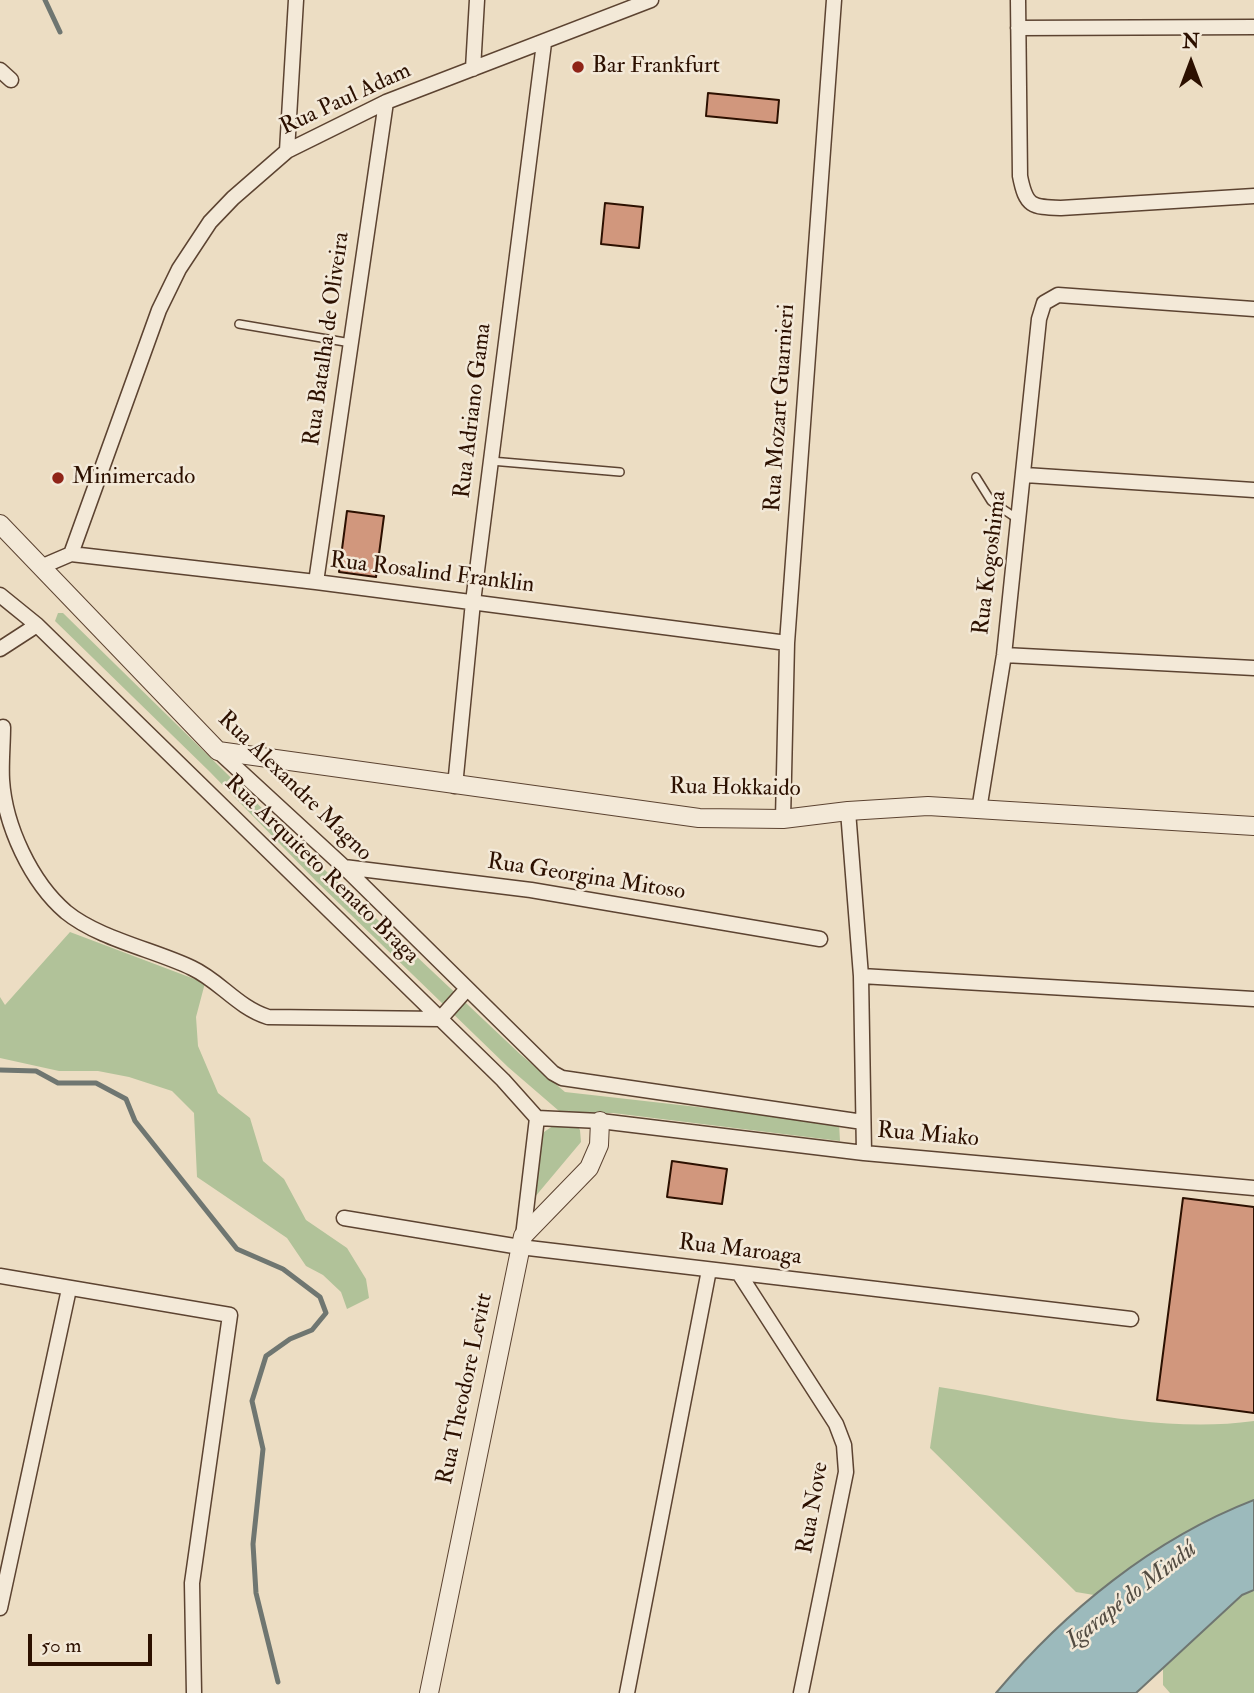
<!DOCTYPE html>
<html>
<head>
<meta charset="utf-8">
<style>
  body { margin:0 }
  #map { position:relative; width:1254px; height:1693px; overflow:hidden; background:#ecddc3; font-family:"IM FELL Double Pica",serif }
  canvas { display:block }
  .north { position:absolute; left:1156px; top:28px; width:70px; height:70px; -webkit-text-stroke:5px #f3e9d8; paint-order:stroke; rotate:0deg; font-size:19px; font-weight:700; line-height:28px; text-align:center; color:#2c1000 }
  .north::after { content:''; display:block; margin:auto; width:24px; height:32px; background:#2c1000; clip-path:polygon(50% 0,100% 100%,50% 72%,0 100%) }
  .scale { position:absolute; left:28px; top:1634px; width:124px; height:32px; box-sizing:border-box; border:4px solid #2c1000; border-top:0; padding-left:9px; font-size:21px; line-height:24px; white-space:nowrap; color:#2c1000; -webkit-text-stroke:5px #f3e9d8; paint-order:stroke }
</style>
</head>
<body>
<div id="map">
<canvas width="1254" height="1693"></canvas>
<div class="north">N</div>
<div class="scale">50 m</div>
</div>
<script>
const context = document.querySelector('canvas').getContext('2d');
context.lineJoin = 'round';
function fillPath(path, color) { context.fillStyle = color; context.fill(path, 'evenodd'); }
function strokePath(path, color, width, dash) { context.strokeStyle = color; context.lineWidth = width; context.lineCap = dash ? 'butt' : 'round'; context.setLineDash(dash || []); context.stroke(path); }
function label(font, color, halo, rows, align = 'center') {
  context.font = font + ' "IM FELL Double Pica",serif'; context.lineWidth = 5; context.setLineDash([]); context.textBaseline = 'middle'; context.strokeStyle = halo; context.fillStyle = color; for (const [text, x, y, turn = 0] of rows) {
    context.save(); context.translate(x, y); context.rotate((+turn || 0) * Math.PI / 180); context.textAlign = isNaN(turn) ? turn : align; if (halo) context.strokeText(text, 0, 0); context.fillText(text, 0, 0); context.restore();
  }
}
fillPath(new Path2D(`
  M 58,613 L 63,613 L 327,872 L 520,1054 L 565,1092 L 839,1123 L 840,1141 L 613,1113 L 584,1113 L 574,1121 L 580,1130 L 581,1142 L 529,1204 L 538,1143 L 544,1132 L 566,1117 L 508,1067 L 316,881 L 210,772 L 55,621 Z
  M 70,932 L 205,983 L 196,1017 L 198,1046 L 218,1093 L 250,1118 L 263,1161 L 284,1179 L 306,1220 L 347,1248 L 366,1279 L 369,1298 L 347,1309 L 341,1292 L 323,1275 L 306,1266 L 287,1238 L 197,1177 L 194,1113 L 172,1091 L 129,1077 L 98,1071 L 59,1071 L 0,1058 L 0,997 L 5,1005 Z
  M 939,1387 C 1039,1403 1152,1435 1254,1421 L 1254,1500 L 1169,1542 L 1094,1595 L 1076,1592 L 930,1448 Z
  M 1254,1590 L 1254,1693 L 1170,1693 L 1163,1685 L 1163,1666 L 1242,1595 Z`), '#b1c299');
const water = new Path2D(`
  M 1254,1500 L 1254,1590 L 1242,1595 L 1136,1693 L 996,1693 C 1065,1611 1153,1539 1254,1500 Z`);
fillPath(water, '#9cbabc');
strokePath(water, '#6f7671', 2);
strokePath(new Path2D(`
  M 45,0 L 60,32
  M 0,1070 L 36,1071 L 58,1083 L 96,1083 L 126,1099 L 135,1121 L 237,1249 L 283,1269 L 320,1297 L 326,1313 L 312,1330 L 290,1339 L 266,1356 L 252,1401 L 263,1449 L 253,1544 L 256,1593 L 278,1682`), '#6f7671', 5);
const building = new Path2D(`
  M 708,93 L 779,100 L 777,123 L 706,116 Z
  M 605,203 L 643,207 L 639,248 L 601,244 Z
  M 347,511 L 384,516 L 376,577 L 339,572 Z
  M 672,1161 L 727,1169 L 722,1204 L 667,1197 Z
  M 1183,1198 L 1254,1207 L 1254,1413 L 1157,1400 Z`);
fillPath(building, '#d1977d');
strokePath(building, '#2c1000', 2);
const service = new Path2D(`
  M 239,324 L 351,343
  M 491,461 L 620,472
  M 976,477 L 991,501 L 1019,520`);
const minor = new Path2D(`
  M 1018,0 L 1020,176 C 1026,207 1032,207 1061,208 L 1254,196
  M 1018,28 L 1254,27
  M 473,69 L 477,0
  M 0,70 L 11,80
  M 287,151 L 296,0
  M 1025,475 L 1254,490
  M 71,554 L 316,582 L 787,643
  M 43,566 L 71,554 L 159,310 L 179,269 L 210,222 L 233,198 L 287,151 L 386,102 L 651,0
  M 316,582 L 386,102
  M 0,595 L 37,625 L 503,1080 L 537,1118 L 600,1121 L 864,1153 L 1254,1188
  M 0,649 L 37,625
  M 1004,655 L 1254,668
  M 3,727 C 3,744 1,763 2,780 C 5,826 31,882 66,912 C 99,939 155,950 192,968 C 220,981 237,1007 268,1017 L 440,1019 L 466,990
  M 218,751 L 344,867 L 553,1073 L 562,1078 L 863,1122
  M 455,786 L 473,602 L 544,43
  M 979,810 L 1004,655 L 1039,319 L 1044,303 L 1058,295 L 1254,309
  M 848,811 L 861,976 L 864,1153
  M 783,819 L 787,643 L 834,0
  M 344,867 L 531,890 L 820,939
  M 861,976 L 1254,999
  M 344,1218 L 520,1247 L 1131,1319
  M 523,1236 L 537,1118
  M 740,1275 L 836,1424 L 844,1445 L 846,1472 L 801,1693
  M 0,1276 L 230,1315 L 192,1583 L 194,1693
  M 0,1608 L 69,1289
  M 627,1693 L 709,1270`);
const tertiary = new Path2D(`
  M 0,524 L 218,751 L 699,818 L 783,819 L 848,811 L 928,806 L 1254,826
  M 429,1693 L 523,1236 L 589,1168 L 599,1145 L 600,1121`);
strokePath(service, '#5c4331', 10);
strokePath(minor, '#5c4331', 17);
strokePath(tertiary, '#5c4331', 20);
strokePath(service, '#f3e9d8', 7);
strokePath(minor, '#f3e9d8', 14);
strokePath(tertiary, '#f3e9d8', 18);
for (const [x, y, r, color] of [
  [578,67,7,"#8f2418"],
  [58,478,7,"#8f2418"]
]) { const dot = new Path2D(); dot.arc(x, y, r, 0, 2 * Math.PI); context.fillStyle = color; context.fill(dot); strokePath(dot, '#f3e9d8', 2.5); }
label('23px', '#2c1000', '#f3e9d8', [
  ["Bar Frankfurt",592,67],
  ["Minimercado",72,478]
], 'left');
label('23px', '#2c1000', '#f3e9d8', [
  ["Rua Paul Adam",346,100,-25],
  ["Rua Batalha de Oliveira",328,339,-82],
  ["Rua Mozart Guarnieri",781,408,-86],
  ["Rua Adriano Gama",474,411,-83],
  ["Rua Kogoshima",991,563,-83],
  ["Rua Rosalind Franklin",432,574,7],
  ["Rua Alexandre Magno",294,787,44],
  ["Rua Hokkaido",735,789,1],
  ["Rua Arquiteto Renato Braga",321,870,44],
  ["Rua Georgina Mitoso",586,878,9],
  ["Rua Miako",928,1136,5],
  ["Rua Maroaga",740,1251,7],
  ["Rua Theodore Levitt",466,1389,-78],
  ["Rua Nove",814,1508,-80]
]);
label('italic 24px', '#534c42', '#f3e9d8', [
  ["Igarapé do Mindú",1132,1596,-38]
]);
</script>
</body>
</html>
